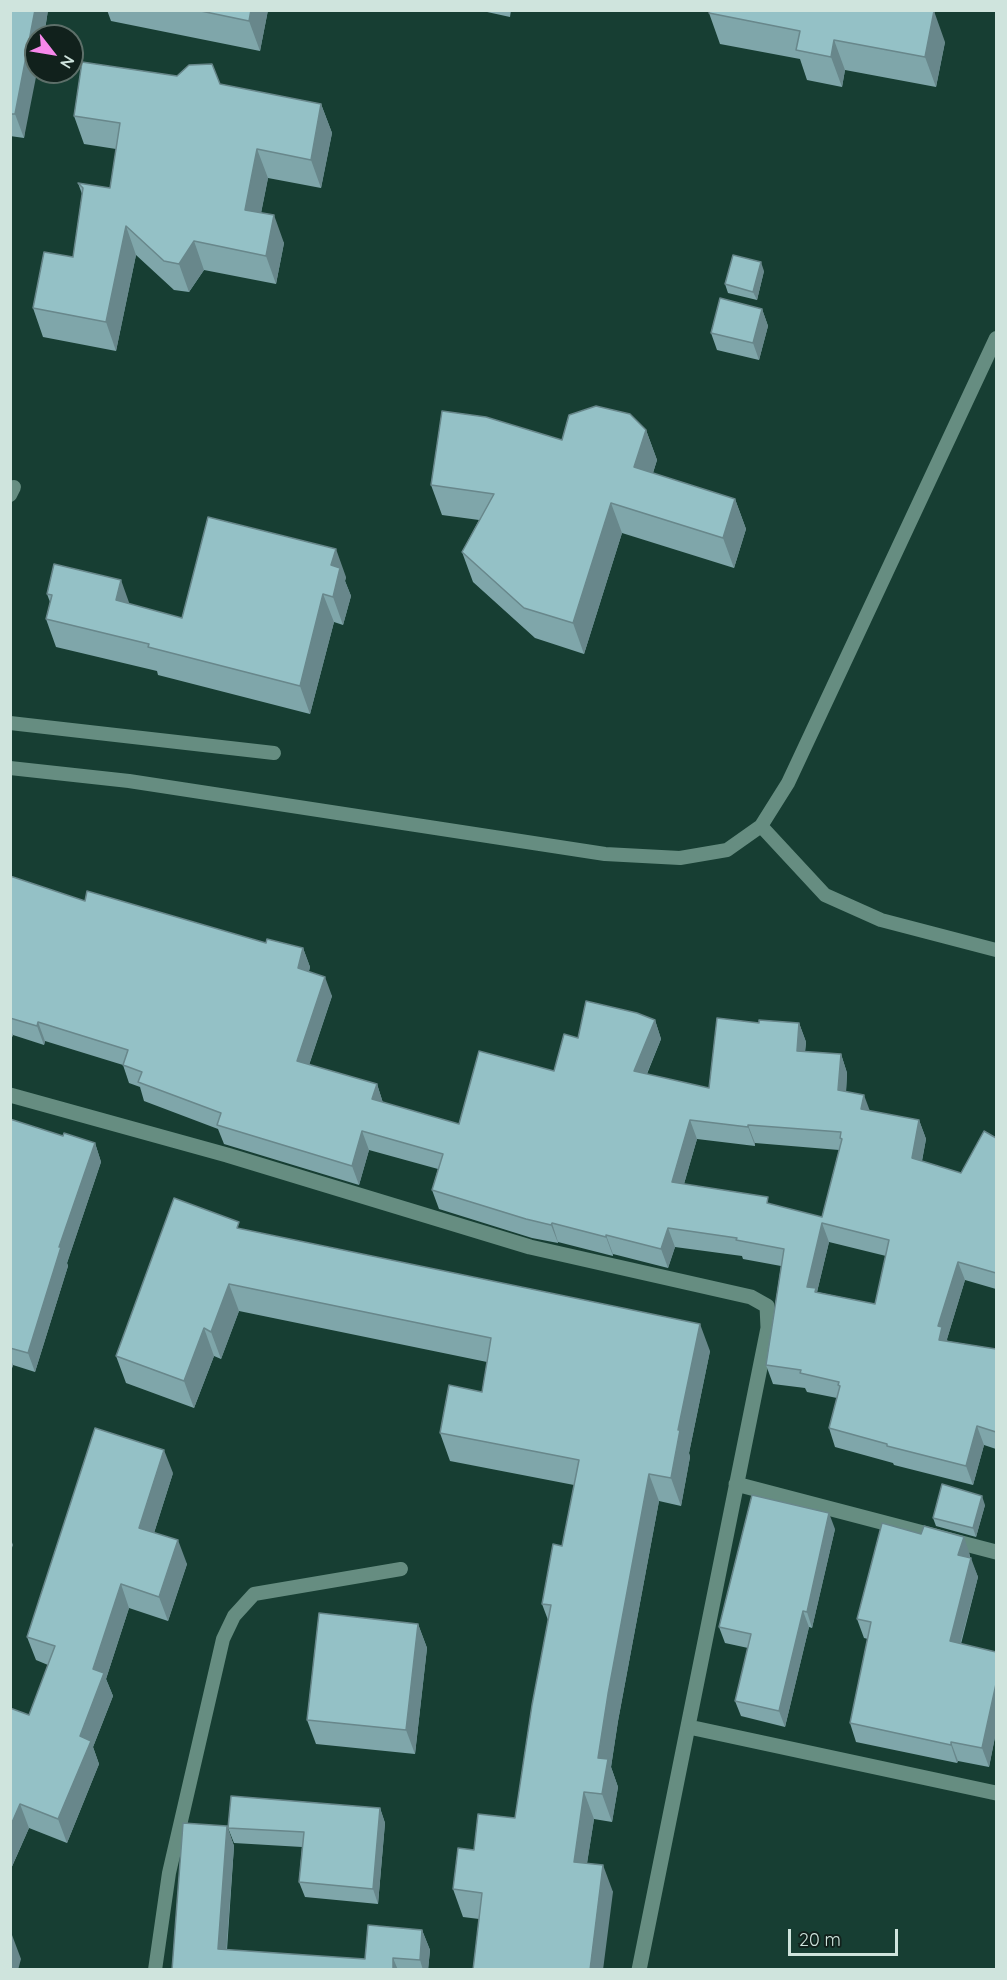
<!DOCTYPE html>
<html>
<head>
<meta charset="utf-8">
<style>
  body { margin:0 }
  #map { position:relative; width:1007px; height:1980px; overflow:hidden; background:#173e33; font-family:Quicksand,sans-serif }
  canvas { display:block }
  .frame { position:absolute; inset:0; border:12px solid #cfe4dd; pointer-events:none }
  .north { position:absolute; left:24px; top:24px; width:60px; height:60px; box-sizing:border-box; background:#11211c; border:2px solid #5d6f69; border-radius:50%; rotate:121deg; font-size:16px; font-weight:700; line-height:24px; text-align:center; color:#cfe4dd }
  .north::after { content:''; display:block; margin:auto; width:21px; height:27px; background:#f788eb; clip-path:polygon(50% 0,100% 100%,50% 72%,0 100%) }
  .scale { position:absolute; left:788px; top:1929px; width:110px; height:27px; box-sizing:border-box; border:3px solid #cfe4dd; border-top:0; padding-left:8px; font-size:18px; line-height:21px; white-space:nowrap; color:#cfe4dd; -webkit-text-stroke:4px #11211c; paint-order:stroke }
</style>
</head>
<body>
<div id="map">
<canvas width="1007" height="1980"></canvas>
<div class="frame"></div>
<div class="north">N</div>
<div class="scale">20 m</div>
</div>
<script>
const context = document.querySelector('canvas').getContext('2d');
context.lineJoin = 'round';
function strokePath(path, color, width, dash) { context.strokeStyle = color; context.lineWidth = width; context.lineCap = dash ? 'butt' : 'round'; context.setLineDash(dash || []); context.stroke(path); }
function fillPath(path, color) { context.fillStyle = color; context.fill(path, 'evenodd'); }
strokePath(new Path2D(`
  M 10,495 L 14,487
  M 10,723 L 274,753
  M 10,768 L 129,781 L 605,854 L 680,858 L 727,850 L 761,826 L 788,783 L 996,338
  M 761,826 L 825,895 L 881,920 L 996,950
  M 155,1970 L 169,1873 L 223,1639 L 234,1616 L 254,1594 L 401,1569`), '#668d81', 14);
strokePath(new Path2D(`
  M 10,1095 L 227,1155 L 530,1247 L 751,1297 L 767,1306 L 768,1328 L 639,1970
  M 736,1484 L 996,1552
  M 689,1727 L 996,1793`), '#668d81', 15);
fillPath(new Path2D(`
  M 10,10 L 48,10 L 44,36 L 36,36 L 24,138 L 10,136 Z
  M 107,10 L 268,10 L 260,51 L 111,21 Z
  M 478,10 L 511,10 L 510,17 Z
  M 709,13 L 945,42 L 936,87 L 845,70 L 842,87 L 807,80 L 800,59 L 720,44 Z
  M 220,84 L 321,104 L 332,133 L 321,188 L 268,178 L 261,213 L 284,243 L 276,284 L 204,270 L 189,292 L 174,290 L 136,255 L 116,351 L 43,337 L 33,308 L 73,257 L 82,194 L 78,183 L 110,188 L 116,149 L 84,144 L 74,116 Z
  M 764,271 L 757,300 L 728,293 L 725,284 Z
  M 762,309 L 768,326 L 759,360 L 717,350 L 711,333 Z
  M 646,430 L 657,460 L 653,473 L 735,499 L 746,529 L 734,568 L 622,533 L 584,654 L 535,638 L 473,582 L 462,552 L 479,520 L 442,515 L 431,485 L 562,440 Z
  M 346,577 L 345,581 L 351,596 L 343,625 L 334,622 L 310,714 L 158,675 L 157,671 L 56,647 L 46,619 L 50,602 L 47,594 L 129,604 L 182,618 Z
  M 10,876 L 85,901 L 266,943 L 303,948 L 310,967 L 309,971 L 332,996 L 309,1065 L 377,1084 L 383,1103 L 459,1124 L 554,1071 L 578,1038 L 655,1020 L 661,1039 L 647,1074 L 709,1088 L 759,1023 L 799,1023 L 806,1042 L 805,1052 L 841,1054 L 847,1073 L 846,1092 L 870,1111 L 919,1120 L 926,1139 L 922,1161 L 961,1173 L 996,1138 L 996,1289 L 965,1280 L 947,1339 L 947,1341 L 996,1349 L 996,1449 L 984,1445 L 973,1485 L 894,1465 L 893,1463 L 835,1447 L 829,1428 L 837,1398 L 807,1392 L 805,1388 L 773,1384 L 766,1365 L 781,1266 L 743,1259 L 742,1256 L 675,1247 L 668,1268 L 613,1254 L 613,1256 L 558,1242 L 558,1243 L 532,1238 L 439,1209 L 432,1190 L 438,1169 L 369,1150 L 359,1185 L 224,1144 L 218,1129 L 144,1101 L 140,1087 L 129,1083 L 123,1065 L 45,1041 L 44,1045 L 13,1035 L 10,1041 ZM 697,1139 L 755,1146 L 755,1143 L 839,1150 L 822,1217 L 684,1184 ZM 829,1242 L 886,1256 L 875,1304 L 817,1292 Z
  M 10,1119 L 63,1136 L 95,1143 L 101,1162 L 67,1263 L 68,1266 L 35,1372 L 13,1365 L 10,1374 Z
  M 241,1229 L 710,1351 L 689,1453 L 690,1457 L 681,1506 L 659,1501 L 618,1721 L 611,1767 L 618,1787 L 612,1822 L 594,1819 L 587,1863 L 613,1892 L 479,1919 L 463,1917 L 453,1889 L 474,1850 L 515,1818 L 548,1620 L 542,1604 L 562,1546 L 574,1485 L 450,1461 L 440,1433 L 482,1392 L 487,1362 L 239,1311 L 221,1359 L 214,1356 L 194,1408 L 126,1383 L 116,1356 Z
  M 173,1473 L 154,1533 L 187,1564 L 168,1621 L 129,1608 L 106,1679 L 113,1696 L 93,1747 L 99,1764 L 67,1843 L 29,1828 L 10,1871 L 29,1715 L 48,1665 L 36,1660 L 27,1637 Z
  M 985,1505 L 976,1537 L 936,1526 L 933,1518 Z
  M 835,1529 L 812,1628 L 809,1627 L 785,1727 L 741,1716 L 735,1701 L 748,1648 L 725,1643 L 719,1627 Z
  M 970,1555 L 970,1558 L 978,1577 L 961,1644 L 996,1652 L 996,1732 L 989,1767 L 958,1761 L 957,1763 L 856,1742 L 850,1723 L 868,1639 L 864,1638 L 857,1619 Z
  M 418,1624 L 427,1648 L 415,1754 L 316,1744 L 307,1720 Z
  M 380,1808 L 385,1823 L 378,1904 L 305,1897 L 299,1882 L 302,1847 L 234,1843 L 228,1828 Z
  M 227,1826 L 234,1846 L 227,1950 L 365,1959 L 422,1930 L 430,1950 L 428,1970 L 172,1970 Z`), '#7fa6aa');
fillPath(new Path2D(`
  M 35,10 L 48,10 L 44,36 L 36,36 L 37,72 L 24,138 L 15,114 Z
  M 251,10 L 268,10 L 260,51 L 249,21 Z
  M 934,11 L 945,42 L 936,87 L 925,57 Z
  M 834,40 L 845,70 L 842,87 L 831,57 Z
  M 321,104 L 332,133 L 321,188 L 311,160 Z
  M 257,149 L 268,178 L 256,238 L 245,210 Z
  M 274,215 L 284,243 L 276,284 L 266,256 Z
  M 126,226 L 136,255 L 116,351 L 106,322 Z
  M 194,241 L 204,270 L 189,292 L 179,264 Z
  M 761,262 L 764,271 L 757,300 L 753,292 Z
  M 762,309 L 768,326 L 759,360 L 753,343 Z
  M 646,430 L 657,460 L 645,497 L 634,467 Z
  M 735,499 L 746,529 L 734,568 L 723,538 Z
  M 611,503 L 622,533 L 584,654 L 573,623 Z
  M 336,549 L 346,577 L 345,581 L 351,596 L 343,625 L 333,597 L 331,565 Z
  M 121,580 L 131,608 L 116,600 Z
  M 323,594 L 334,622 L 310,714 L 300,686 Z
  M 303,948 L 310,967 L 305,986 L 298,968 Z
  M 325,977 L 332,996 L 304,1080 L 297,1061 Z
  M 655,1020 L 661,1039 L 640,1090 L 634,1071 Z
  M 38,1022 L 45,1041 L 44,1045 L 37,1026 Z
  M 799,1023 L 806,1042 L 803,1070 L 797,1051 Z
  M 10,1029 L 13,1035 L 10,1041 Z
  M 841,1054 L 847,1073 L 845,1109 L 838,1090 Z
  M 377,1084 L 383,1103 L 372,1099 Z
  M 864,1095 L 871,1114 L 861,1109 Z
  M 690,1120 L 697,1139 L 679,1201 L 672,1182 Z
  M 919,1120 L 926,1139 L 919,1176 L 912,1158 Z
  M 748,1125 L 755,1143 L 755,1146 L 748,1127 Z
  M 362,1131 L 369,1150 L 359,1185 L 352,1166 Z
  M 95,1143 L 101,1162 L 67,1263 L 68,1266 L 35,1372 L 28,1353 L 59,1247 Z
  M 552,1223 L 558,1242 L 558,1243 L 551,1225 Z
  M 822,1223 L 829,1242 L 817,1292 L 822,1307 L 807,1287 Z
  M 668,1228 L 675,1247 L 668,1268 L 661,1249 Z
  M 606,1235 L 613,1254 L 613,1256 L 606,1237 Z
  M 958,1262 L 965,1280 L 947,1339 L 949,1346 L 939,1340 L 938,1326 Z
  M 229,1284 L 239,1311 L 221,1359 L 211,1332 Z
  M 700,1324 L 710,1351 L 689,1453 L 690,1457 L 681,1506 L 671,1478 L 678,1430 Z
  M 204,1328 L 214,1356 L 194,1408 L 184,1381 Z
  M 10,1358 L 13,1365 L 10,1374 Z
  M 977,1426 L 984,1445 L 973,1485 L 966,1466 Z
  M 164,1450 L 173,1473 L 148,1552 L 139,1528 Z
  M 649,1474 L 659,1501 L 618,1721 L 611,1767 L 618,1787 L 612,1822 L 602,1794 L 598,1758 L 608,1694 Z
  M 982,1496 L 985,1505 L 976,1537 L 973,1528 Z
  M 829,1513 L 835,1529 L 812,1628 L 807,1612 Z
  M 10,1537 L 13,1545 L 10,1553 Z
  M 964,1537 L 970,1555 L 965,1574 L 958,1555 Z
  M 178,1540 L 187,1564 L 168,1621 L 159,1597 Z
  M 971,1558 L 978,1577 L 956,1660 L 950,1641 Z
  M 121,1584 L 129,1608 L 106,1679 L 113,1696 L 93,1747 L 99,1764 L 67,1843 L 58,1819 L 93,1669 Z
  M 803,1611 L 809,1627 L 785,1727 L 779,1711 Z
  M 418,1624 L 427,1648 L 415,1754 L 406,1730 Z
  M 996,1684 L 996,1732 L 989,1767 L 982,1748 Z
  M 951,1742 L 958,1761 L 957,1763 L 951,1745 Z
  M 584,1792 L 594,1819 L 583,1889 L 574,1862 Z
  M 20,1804 L 29,1828 L 10,1871 L 10,1827 Z
  M 380,1808 L 385,1823 L 378,1904 L 373,1889 Z
  M 227,1826 L 234,1846 L 225,1969 L 218,1949 Z
  M 603,1865 L 613,1892 L 603,1970 L 590,1970 Z
  M 422,1930 L 430,1950 L 428,1970 L 423,1970 L 420,1960 Z
  M 12,1935 L 21,1959 L 18,1970 L 10,1970 L 10,1942 Z
  M 393,1958 L 398,1970 L 393,1970 Z`), '#68878b');
const building = new Path2D(`
  M 10,10 L 35,10 L 15,114 L 10,114 Z
  M 196,10 L 251,10 L 249,21 Z
  M 710,10 L 929,10 L 934,11 L 925,57 L 834,40 L 831,57 L 796,50 L 800,31 L 709,13 Z
  M 82,62 L 177,76 L 189,65 L 212,64 L 220,84 L 321,104 L 311,160 L 257,149 L 245,210 L 274,215 L 266,256 L 194,241 L 179,264 L 164,261 L 126,226 L 106,322 L 33,308 L 44,252 L 73,257 L 83,188 L 78,183 L 110,188 L 120,123 L 74,116 Z
  M 733,255 L 761,262 L 753,292 L 725,284 Z
  M 720,298 L 762,309 L 753,343 L 711,333 Z
  M 596,406 L 630,414 L 646,430 L 634,467 L 735,499 L 723,538 L 611,503 L 573,623 L 524,608 L 462,552 L 494,494 L 431,485 L 442,411 L 486,417 L 562,440 L 569,415 Z
  M 208,517 L 336,549 L 331,565 L 340,568 L 333,597 L 323,594 L 300,686 L 148,647 L 149,644 L 46,619 L 52,595 L 47,594 L 54,564 L 121,580 L 116,600 L 182,618 Z
  M 10,876 L 85,901 L 87,891 L 266,943 L 267,939 L 303,948 L 298,968 L 325,977 L 297,1061 L 377,1084 L 372,1099 L 459,1124 L 479,1051 L 554,1071 L 564,1034 L 578,1038 L 586,1001 L 637,1013 L 655,1020 L 634,1071 L 709,1088 L 717,1018 L 759,1023 L 759,1020 L 799,1023 L 797,1051 L 841,1054 L 838,1090 L 864,1095 L 861,1109 L 919,1120 L 912,1158 L 961,1173 L 984,1131 L 996,1138 L 996,1273 L 958,1262 L 938,1326 L 942,1327 L 939,1340 L 996,1349 L 996,1432 L 977,1426 L 966,1466 L 887,1446 L 887,1444 L 829,1428 L 840,1386 L 838,1385 L 839,1382 L 800,1373 L 801,1370 L 766,1365 L 784,1249 L 736,1240 L 737,1238 L 668,1228 L 661,1249 L 606,1235 L 606,1237 L 552,1223 L 551,1225 L 526,1219 L 432,1190 L 443,1154 L 362,1131 L 352,1166 L 217,1125 L 221,1113 L 138,1082 L 142,1072 L 123,1065 L 128,1050 L 38,1022 L 37,1026 L 10,1018 ZM 690,1120 L 748,1127 L 748,1125 L 841,1132 L 840,1138 L 842,1139 L 822,1217 L 767,1203 L 768,1197 L 672,1182 ZM 822,1223 L 889,1240 L 875,1304 L 815,1292 L 816,1288 L 807,1287 Z
  M 10,1119 L 63,1136 L 64,1133 L 95,1143 L 59,1247 L 61,1247 L 28,1353 L 10,1348 Z
  M 174,1198 L 239,1222 L 237,1228 L 700,1324 L 678,1430 L 680,1430 L 671,1478 L 649,1474 L 608,1694 L 598,1758 L 608,1759 L 602,1794 L 584,1792 L 574,1862 L 603,1865 L 590,1970 L 473,1970 L 482,1893 L 453,1889 L 458,1848 L 474,1850 L 478,1814 L 515,1818 L 532,1705 L 551,1605 L 542,1604 L 553,1544 L 562,1546 L 579,1460 L 440,1433 L 449,1385 L 482,1392 L 491,1338 L 229,1284 L 211,1332 L 204,1328 L 184,1381 L 116,1356 Z
  M 95,1428 L 164,1450 L 139,1528 L 178,1540 L 159,1597 L 121,1584 L 93,1669 L 104,1673 L 80,1736 L 91,1741 L 58,1819 L 20,1804 L 10,1827 L 10,1708 L 29,1715 L 55,1646 L 27,1637 Z
  M 942,1484 L 982,1496 L 973,1528 L 933,1518 Z
  M 752,1495 L 829,1513 L 807,1612 L 803,1611 L 779,1711 L 735,1701 L 751,1634 L 719,1627 Z
  M 882,1523 L 921,1534 L 924,1526 L 964,1537 L 958,1555 L 971,1558 L 950,1641 L 996,1652 L 996,1684 L 982,1748 L 951,1742 L 951,1745 L 850,1723 L 871,1622 L 857,1619 Z
  M 319,1613 L 418,1624 L 406,1730 L 307,1720 Z
  M 231,1796 L 380,1808 L 373,1889 L 299,1882 L 304,1832 L 228,1828 Z
  M 183,1823 L 227,1826 L 218,1949 L 365,1959 L 368,1925 L 422,1930 L 420,1960 L 393,1958 L 393,1970 L 172,1970 Z`);
fillPath(building, '#94c1c6');
strokePath(building, '#68878b', 1.5);
</script>
</body>
</html>
